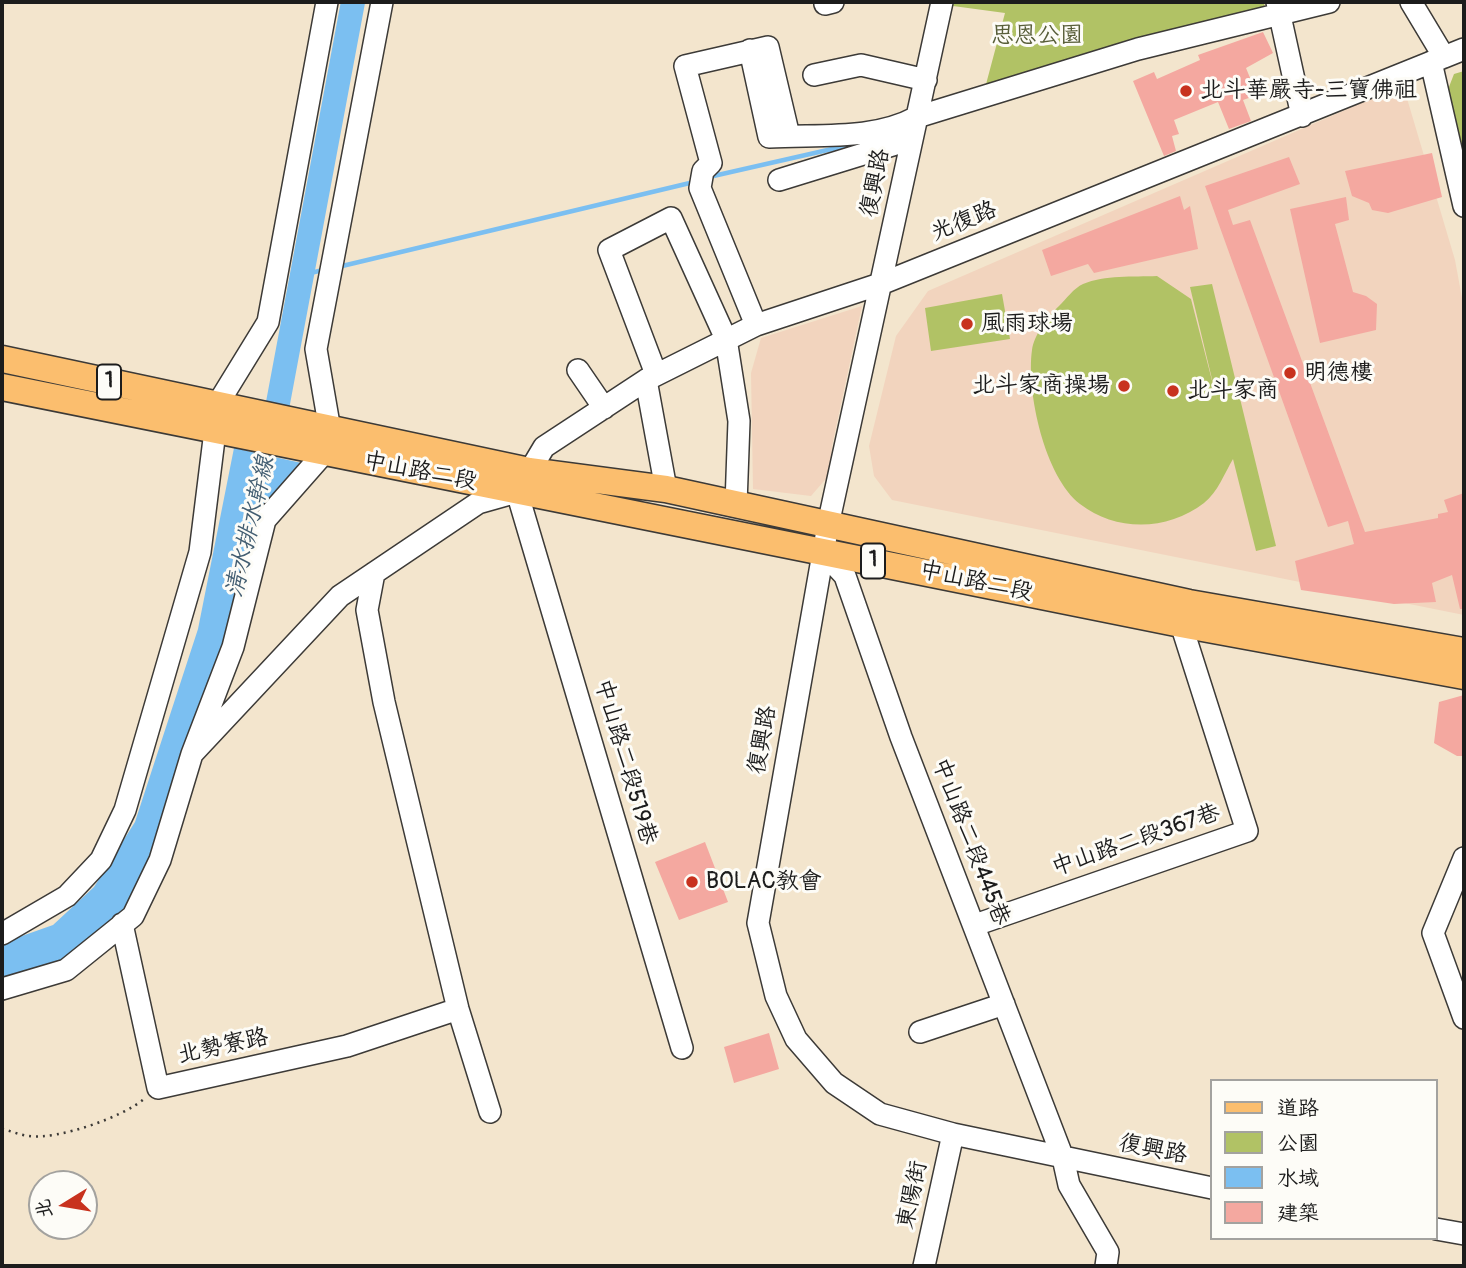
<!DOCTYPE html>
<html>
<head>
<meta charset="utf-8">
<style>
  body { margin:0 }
  #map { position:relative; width:1466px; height:1268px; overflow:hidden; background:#f3e5cd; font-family:Pangolin,"LXGW WenKai TC",sans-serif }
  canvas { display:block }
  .frame { position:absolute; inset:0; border:4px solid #1c1c1c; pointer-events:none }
  .legend { position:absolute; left:1210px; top:1079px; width:228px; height:161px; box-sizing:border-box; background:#fdfcf7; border:2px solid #a3a29f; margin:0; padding:9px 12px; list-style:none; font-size:21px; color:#1c1c1c }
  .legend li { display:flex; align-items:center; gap:14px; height:35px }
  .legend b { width:35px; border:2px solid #a3a29f }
  .north { position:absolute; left:28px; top:1170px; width:70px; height:70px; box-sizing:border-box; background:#fdfcf7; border:2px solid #a3a29f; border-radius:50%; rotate:259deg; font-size:19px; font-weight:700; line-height:28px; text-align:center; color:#1c1c1c }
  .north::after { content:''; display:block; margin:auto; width:24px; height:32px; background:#c8321e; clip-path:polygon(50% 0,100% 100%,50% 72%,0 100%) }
</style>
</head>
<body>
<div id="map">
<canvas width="1466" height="1268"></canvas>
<div class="frame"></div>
<ul class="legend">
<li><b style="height:9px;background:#fbbe6e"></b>道路</li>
<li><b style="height:19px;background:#b1c265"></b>公園</li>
<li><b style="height:19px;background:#7bbff1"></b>水域</li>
<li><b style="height:19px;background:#f4a8a0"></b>建築</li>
</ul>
<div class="north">北</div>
</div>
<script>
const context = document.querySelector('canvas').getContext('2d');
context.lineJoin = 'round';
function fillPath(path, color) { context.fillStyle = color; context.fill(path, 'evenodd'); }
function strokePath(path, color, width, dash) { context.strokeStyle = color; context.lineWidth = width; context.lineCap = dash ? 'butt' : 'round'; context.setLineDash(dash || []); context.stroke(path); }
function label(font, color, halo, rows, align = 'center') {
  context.font = font + ' Pangolin,"LXGW WenKai TC",sans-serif'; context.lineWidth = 6; context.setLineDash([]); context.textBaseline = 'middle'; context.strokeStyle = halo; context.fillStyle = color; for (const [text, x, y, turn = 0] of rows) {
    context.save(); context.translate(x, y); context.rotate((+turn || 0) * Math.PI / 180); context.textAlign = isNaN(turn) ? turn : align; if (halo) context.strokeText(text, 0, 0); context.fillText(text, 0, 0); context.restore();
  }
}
fillPath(new Path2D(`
  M 1403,85 L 1455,260 L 1464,309 L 1464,615 L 892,500 L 874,476 L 869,446 L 896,336 L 928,291 Z
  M 862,306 L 832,446 L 830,474 L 811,496 L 753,489 L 751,373 L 761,338 Z`), '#f2d4be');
fillPath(new Path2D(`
  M 954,2 L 1264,2 L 1265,10 L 985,88 L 1005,13 L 953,6 Z
  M 1464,71 L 1464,155 L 1447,92 L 1454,74 Z
  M 1157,276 L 1191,299 L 1217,400 L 1190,287 L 1212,284 L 1276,546 L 1256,551 L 1233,459 C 1224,474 1218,492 1204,503 C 1168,531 1116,532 1080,504 C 1045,477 1026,392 1032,350 C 1034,335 1048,316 1059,306 C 1066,299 1074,288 1083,284 C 1105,275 1133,277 1157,276 Z
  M 1002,294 L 1010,339 L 931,351 L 925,308 Z`), '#b1c265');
fillPath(new Path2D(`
  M 234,448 L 306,464 L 270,518 L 164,844 L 121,930 L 2,991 L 2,943 L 53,925 L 94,887 L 135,822 L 198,629 Z`), '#7bbff1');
strokePath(new Path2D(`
  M 709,177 L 854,144
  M 338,267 L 694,182
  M 302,275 L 323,270`), '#7bbff1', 4.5);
strokePath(new Path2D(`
  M 272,435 L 353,2`), '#7bbff1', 24);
fillPath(new Path2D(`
  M 1263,32 L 1273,53 L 1246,68 L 1257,95 L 1243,100 L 1251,121 L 1229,129 L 1218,102 L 1174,120 L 1179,134 L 1172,136 L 1176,151 L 1164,156 L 1133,81 L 1154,72 L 1157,79 L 1200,60 L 1198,55 Z
  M 1432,153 L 1442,197 L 1388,213 L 1372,210 L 1369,203 L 1352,196 L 1345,171 Z
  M 1289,157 L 1300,184 L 1228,210 L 1233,225 L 1250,220 L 1365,532 L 1438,518 L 1438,514 L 1448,512 L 1444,500 L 1464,493 L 1464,609 L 1460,609 L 1452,575 L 1432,583 L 1436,602 L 1394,604 L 1301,590 L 1295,561 L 1354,544 L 1348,521 L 1328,527 L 1205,186 Z
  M 1180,196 L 1184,210 L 1190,206 L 1198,249 L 1094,273 L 1088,264 L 1051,276 L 1042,250 Z
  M 1346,197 L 1349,220 L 1335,224 L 1353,292 L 1366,296 L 1377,304 L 1376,330 L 1320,343 L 1290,209 Z
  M 1464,695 L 1464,756 L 1457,756 L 1434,743 L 1439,702 Z
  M 705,842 L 728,902 L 679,920 L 655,862 Z
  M 769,1033 L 779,1069 L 734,1083 L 724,1047 Z`), '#f4a8a0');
const minor = new Path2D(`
  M 942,2 L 828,525 L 758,923 L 776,996 L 796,1039 L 834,1083 L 880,1114 L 953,1134 L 1212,1188
  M 1277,2 L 1302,116
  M 1411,2 L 1444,57
  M 825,4 L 833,2
  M 750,50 L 769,137 C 818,134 873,141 917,117 L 1138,49 L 1329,2
  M 1431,62 L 1464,206
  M 814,75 L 861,65 L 926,80
  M 779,180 L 912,139
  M 756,325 L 700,188 L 703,171 L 711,163 L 685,66 L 768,47 L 789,136
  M 578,370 L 604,408
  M 656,374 L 609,250 L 671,218 L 726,339 L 739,421 L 736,504
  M 646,380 L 666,489
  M 217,405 L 268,322 L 327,2
  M 522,484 L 544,447 L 646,380 L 756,325 L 883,283 L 1464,49
  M 517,492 L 682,1048
  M 822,551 L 845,576 L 901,737 L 1063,1158 L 1069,1185 L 1108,1252 L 1106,1266
  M 374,573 L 367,610 L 384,702 L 458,1009 L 490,1112
  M 192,754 L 233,647 L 265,520 L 324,453 L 330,430 L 316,349 L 382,2
  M 1464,858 L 1433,933 L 1464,1018
  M 122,924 L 158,1088 L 347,1046 L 458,1009
  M 975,925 L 1247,831 L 1181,624 L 1186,612
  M 2,934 L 67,896 L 101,860 L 125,810 L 200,552 L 215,431
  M 2,989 L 66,970 L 133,916 L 160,860 L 192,754 L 340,596 L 478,503 L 517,492
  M 920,1032 L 1004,1004
  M 1436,1229 L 1464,1234
  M 924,1266 L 953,1134`);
const major = new Path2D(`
  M 2,359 L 529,471 L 666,489 L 1189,603 L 1464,651
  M 2,387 L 1181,624 L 1464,676`);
strokePath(minor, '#3c3a37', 24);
strokePath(major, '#3c3a37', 29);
strokePath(new Path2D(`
  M 2,1129 C 11,1131 20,1135 29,1136 C 58,1140 123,1117 144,1099`), '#3c3a37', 2.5, [2, 5]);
strokePath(minor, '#fff', 21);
strokePath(major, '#fbbe6e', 26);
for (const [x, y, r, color] of [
  [1186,91,7,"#c8321e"],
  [967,324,7,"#c8321e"],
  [1290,373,7,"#c8321e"],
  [1124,386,7,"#c8321e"],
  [1173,391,7,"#c8321e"],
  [692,882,7,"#c8321e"]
]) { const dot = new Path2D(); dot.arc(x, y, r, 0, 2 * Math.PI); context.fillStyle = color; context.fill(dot); strokePath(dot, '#fdfcf7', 2.5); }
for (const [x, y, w] of [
  [109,382,24],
  [873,561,24]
]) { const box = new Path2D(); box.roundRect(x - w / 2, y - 17.5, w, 35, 5); context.fillStyle = '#fdfcf7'; context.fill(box); strokePath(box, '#1c1c1c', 2); }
label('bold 21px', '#1c1c1c', null, [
  ["1",109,382],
  ["1",873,561]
]);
label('23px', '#585e39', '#fdfcf7', [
  ["思恩公園",1037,36]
]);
label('23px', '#1c1c1c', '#fdfcf7', [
  ["北斗華嚴寺-三寶佛祖",1200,91],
  ["風雨球場",981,324],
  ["明德樓",1304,373],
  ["北斗家商操場",1110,386,"right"],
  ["北斗家商",1187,391],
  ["BOLAC教會",706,882]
], 'left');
label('23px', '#1c1c1c', '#fdfcf7', [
  ["復興路",876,183,-79],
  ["光復路",964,222,-22],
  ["中山路二段",420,472,11],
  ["中山路二段",976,582,12],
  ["復興路",763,740,-80],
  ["中山路二段519巷",625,762,74],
  ["中山路二段367巷",1136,841,-19],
  ["中山路二段445巷",970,842,69],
  ["北勢寮路",223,1047,-12],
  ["復興路",1153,1150,11],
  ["東陽街",913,1195,-78]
]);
label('italic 24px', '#425d71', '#fdfcf7', [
  ["清水排水幹線",251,527,-77]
]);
</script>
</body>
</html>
